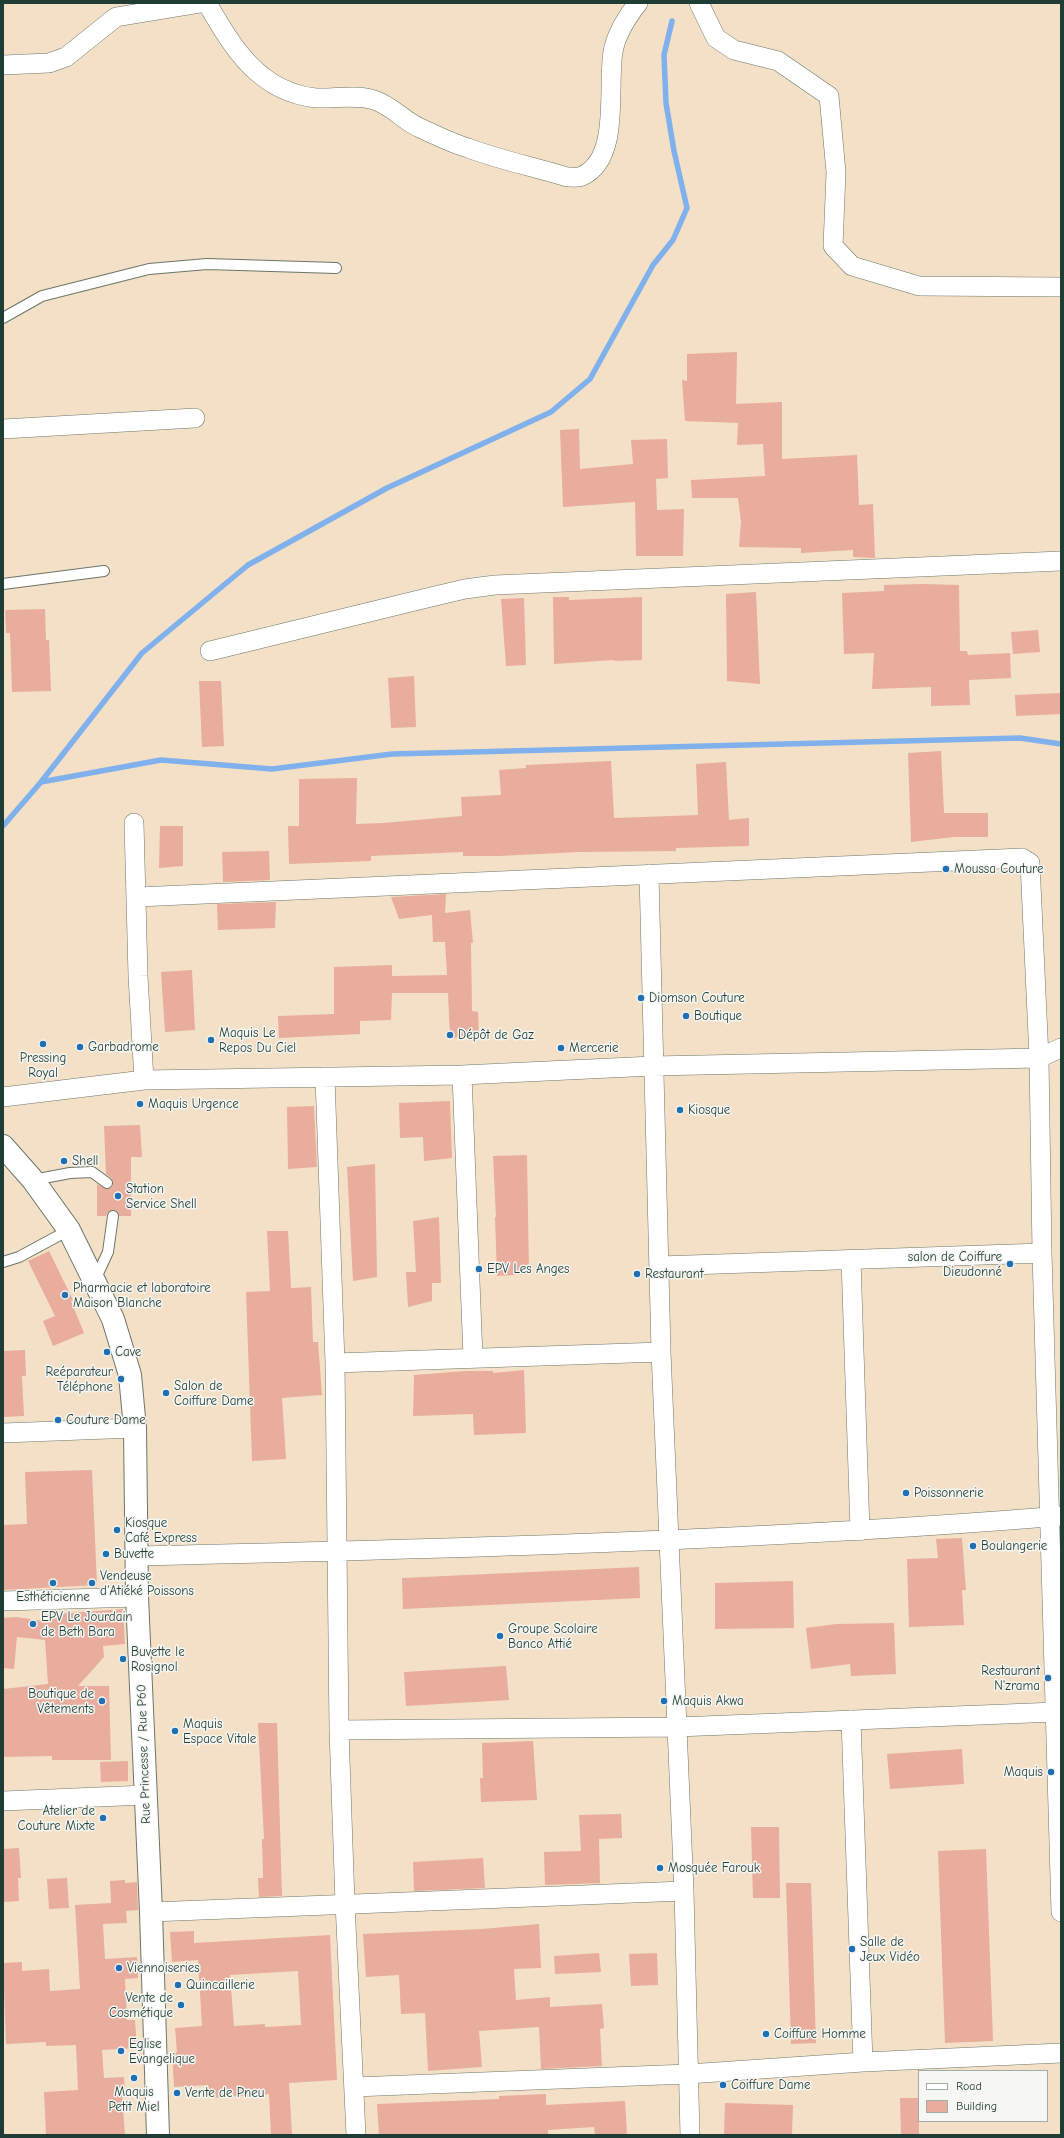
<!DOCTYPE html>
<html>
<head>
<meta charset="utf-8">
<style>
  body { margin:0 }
  #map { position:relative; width:1064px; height:2138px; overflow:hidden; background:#f4e0c6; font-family:"Comic Neue",sans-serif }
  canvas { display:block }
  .frame { position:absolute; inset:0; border:4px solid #1f3d34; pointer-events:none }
  .legend { position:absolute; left:918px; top:2070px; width:130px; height:52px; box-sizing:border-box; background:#f6f6f2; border:1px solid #a0aca6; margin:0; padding:5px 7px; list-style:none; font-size:12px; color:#1f3d34 }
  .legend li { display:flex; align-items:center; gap:8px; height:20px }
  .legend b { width:20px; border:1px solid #a0aca6 }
</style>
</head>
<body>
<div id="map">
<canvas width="1064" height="2138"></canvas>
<div class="frame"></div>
<ul class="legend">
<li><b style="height:5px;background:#fff"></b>Road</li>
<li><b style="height:11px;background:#e8ad9c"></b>Building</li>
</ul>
</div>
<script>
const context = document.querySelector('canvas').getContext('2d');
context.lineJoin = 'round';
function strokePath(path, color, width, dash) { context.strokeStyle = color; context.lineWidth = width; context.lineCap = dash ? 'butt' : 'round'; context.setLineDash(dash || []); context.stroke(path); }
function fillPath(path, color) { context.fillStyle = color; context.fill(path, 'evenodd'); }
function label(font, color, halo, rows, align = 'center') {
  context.font = font + ' "Comic Neue",sans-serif'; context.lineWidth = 3; context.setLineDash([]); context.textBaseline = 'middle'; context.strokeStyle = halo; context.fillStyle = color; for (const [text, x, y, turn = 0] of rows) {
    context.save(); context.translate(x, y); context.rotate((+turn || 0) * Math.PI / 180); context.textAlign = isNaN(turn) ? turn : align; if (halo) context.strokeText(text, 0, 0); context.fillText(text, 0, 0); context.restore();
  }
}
strokePath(new Path2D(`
  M 41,782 L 142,653 L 248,565 L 387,488 L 551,412 L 590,379 L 653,265 L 673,240 L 687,208 L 674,151 L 666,103 L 664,55 L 672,21
  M 3,826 L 41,782 L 161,760 L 272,769 L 392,754 L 1020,738 L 1061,744`), '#80b1ec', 5.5);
fillPath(new Path2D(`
  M 737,352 L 736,404 L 782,402 L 782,459 L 857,455 L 859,505 L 873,504 L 875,558 L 853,557 L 853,550 L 801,553 L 801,548 L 739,547 L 741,522 L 738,498 L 692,498 L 691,480 L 765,476 L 763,444 L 737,445 L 738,423 L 685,421 L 682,380 L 687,381 L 687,354 Z
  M 579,429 L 580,469 L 633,464 L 631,440 L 667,439 L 668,478 L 656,479 L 657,510 L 684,509 L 683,556 L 636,556 L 635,502 L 563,507 L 560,430 Z
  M 922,584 L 959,585 L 960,651 L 967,651 L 968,655 L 1010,653 L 1011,678 L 969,680 L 970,705 L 931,706 L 931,687 L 872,689 L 874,653 L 844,654 L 842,593 L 884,591 L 884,585 Z
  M 756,592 L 760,684 L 727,681 L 726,594 Z
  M 553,597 L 569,597 L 569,600 L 642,597 L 642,660 L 614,661 L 614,660 L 554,664 Z
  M 524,598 L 526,665 L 506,666 L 501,599 Z
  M 45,609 L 46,640 L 49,640 L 51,691 L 12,692 L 10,633 L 6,633 L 5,610 Z
  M 1038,630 L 1040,652 L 1013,654 L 1011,632 Z
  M 414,676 L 416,727 L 391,728 L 388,678 Z
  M 199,681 L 221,681 L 224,746 L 202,747 Z
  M 1061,693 L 1061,714 L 1016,716 L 1015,695 Z
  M 941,751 L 944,813 L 988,813 L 988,837 L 954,837 L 911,842 L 908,753 Z
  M 611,761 L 614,818 L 698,815 L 696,764 L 726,762 L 729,820 L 749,818 L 749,846 L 676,848 L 676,851 L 579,852 L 499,856 L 463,856 L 463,852 L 371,856 L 371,861 L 289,864 L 288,826 L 299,826 L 299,779 L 357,778 L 356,824 L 383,823 L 462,816 L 461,797 L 501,795 L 499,770 L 526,768 L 526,765 Z
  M 160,826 L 183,826 L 183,866 L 159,868 Z
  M 269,851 L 270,880 L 223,882 L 222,852 Z
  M 446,894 L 445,913 L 470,910 L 473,943 L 471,943 L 472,1011 L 478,1012 L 479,1036 L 450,1038 L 448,993 L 392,993 L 391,1020 L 360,1021 L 360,1034 L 279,1038 L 278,1016 L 334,1014 L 334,967 L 392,965 L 392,976 L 447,975 L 445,942 L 433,942 L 432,915 L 399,919 L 391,897 Z
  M 276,902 L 275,928 L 218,930 L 217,904 Z
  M 192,970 L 195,1030 L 165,1032 L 161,972 Z
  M 450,1101 L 452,1158 L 424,1161 L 423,1137 L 400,1138 L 399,1103 Z
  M 314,1106 L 317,1167 L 288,1169 L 287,1107 Z
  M 140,1125 L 142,1157 L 131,1157 L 131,1216 L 119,1216 L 117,1211 L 114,1210 L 108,1212 L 106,1216 L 97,1216 L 97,1184 L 107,1189 L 112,1187 L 113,1183 L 111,1178 L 106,1174 L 104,1126 Z
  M 527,1155 L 529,1274 L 497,1276 L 495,1217 L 496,1217 L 493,1156 Z
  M 375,1164 L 377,1277 L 353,1281 L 347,1167 Z
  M 439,1217 L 441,1283 L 432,1283 L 432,1301 L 408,1307 L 406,1272 L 416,1272 L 413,1221 Z
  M 267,1231 L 288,1231 L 291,1288 L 311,1287 L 313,1342 L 318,1342 L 322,1395 L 282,1398 L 286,1459 L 252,1461 L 246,1292 L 270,1291 Z
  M 49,1251 L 73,1300 L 71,1301 L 84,1333 L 53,1346 L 43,1321 L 55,1316 L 28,1261 Z
  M 25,1350 L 26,1376 L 22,1376 L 24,1416 L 3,1417 L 3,1351 Z
  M 524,1370 L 526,1433 L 474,1435 L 473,1414 L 413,1416 L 414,1375 L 466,1371 L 493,1371 L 493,1373 Z
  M 92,1470 L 97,1585 L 3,1590 L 3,1525 L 27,1524 L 25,1472 Z
  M 962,1538 L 966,1590 L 962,1590 L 964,1625 L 909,1627 L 907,1559 L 938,1558 L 936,1539 Z
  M 639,1567 L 640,1598 L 403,1609 L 402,1578 Z
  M 793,1581 L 794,1628 L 715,1629 L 715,1583 Z
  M 123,1609 L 125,1644 L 103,1646 L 104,1657 L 78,1686 L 109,1686 L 111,1760 L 52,1760 L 52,1756 L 3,1757 L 3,1689 L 48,1684 L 45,1640 L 17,1637 L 14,1669 L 3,1668 L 3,1618 L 16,1617 L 43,1621 L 43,1615 Z
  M 894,1623 L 896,1674 L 851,1676 L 850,1664 L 811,1669 L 806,1628 L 836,1624 Z
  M 506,1666 L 509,1700 L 406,1706 L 404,1672 Z
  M 258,1723 L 277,1723 L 282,1896 L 259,1897 L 258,1878 L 263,1878 L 262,1839 L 264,1839 Z
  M 533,1741 L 537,1800 L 481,1802 L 480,1778 L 483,1778 L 482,1743 Z
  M 962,1749 L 964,1784 L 890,1789 L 887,1754 Z
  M 128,1761 L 128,1781 L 101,1782 L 100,1762 Z
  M 621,1814 L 622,1838 L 599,1839 L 600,1883 L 545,1885 L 544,1852 L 581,1851 L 579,1815 Z
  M 751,1827 L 779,1827 L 780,1898 L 753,1898 Z
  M 19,1848 L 21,1878 L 18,1878 L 19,1901 L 3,1902 L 3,1849 Z
  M 986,1849 L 993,2041 L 945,2043 L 938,1851 Z
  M 483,1858 L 485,1888 L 414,1891 L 413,1862 Z
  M 67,1878 L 69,1908 L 49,1909 L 47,1879 Z
  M 125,1880 L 125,1883 L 137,1882 L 138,1910 L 126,1911 L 127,1923 L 103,1924 L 105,1959 L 137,1957 L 138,1978 L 125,1979 L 127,2020 L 135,2020 L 137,2048 L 102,2050 L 104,2078 L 124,2077 L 125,2094 L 122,2094 L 125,2135 L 46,2135 L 44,2092 L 78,2090 L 76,2045 L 46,2046 L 46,2042 L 6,2044 L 3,1963 L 22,1962 L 22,1971 L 49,1969 L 50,1991 L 80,1989 L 75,1905 L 111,1903 L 110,1881 Z
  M 786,1883 L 811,1883 L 816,2043 L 791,2044 Z
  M 539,1924 L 541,1968 L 514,1969 L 516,2000 L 550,1997 L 550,2007 L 602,2004 L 604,2028 L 600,2029 L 602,2066 L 541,2069 L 539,2027 L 479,2031 L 482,2067 L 428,2071 L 425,2013 L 401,2014 L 399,1975 L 366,1977 L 363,1934 L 482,1929 Z
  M 194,1931 L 194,1943 L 330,1935 L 337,2080 L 289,2083 L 292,2135 L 271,2135 L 269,2094 L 209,2098 L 208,2085 L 174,2087 L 172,2052 L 177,2052 L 175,2028 L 202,2026 L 198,1960 L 172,1962 L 170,1932 ZM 298,1971 L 301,2025 L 265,2027 L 265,2024 L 234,2026 L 230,1975 Z
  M 599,1953 L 601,1972 L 555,1974 L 554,1956 Z
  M 657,1953 L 658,1985 L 631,1986 L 629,1954 Z
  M 546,2094 L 546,2105 L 625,2101 L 627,2135 L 595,2135 L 594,2127 L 548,2130 L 548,2135 L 379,2135 L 377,2104 L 499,2099 L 499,2096 Z
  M 900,2098 L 919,2098 L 919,2135 L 901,2135 Z
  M 725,2103 L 793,2105 L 792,2135 L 724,2135 Z`), '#e8ad9c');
const lane = new Path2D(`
  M 3,318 L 42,296 L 149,269 L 207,264 L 336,268
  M 3,584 L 104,571
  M 33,1180 L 70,1173 L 92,1172 L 107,1183
  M 3,1262 L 19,1257 L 69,1230
  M 95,1280 L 108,1252 L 113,1216`);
const street = new Path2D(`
  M 207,3 C 233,48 259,92 316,98 C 335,99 355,94 374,100 C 391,105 404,121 420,128 C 436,135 451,143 468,148 C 500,160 534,167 567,177 C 571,177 578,178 582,176 C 621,159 607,86 613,52 C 616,34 627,17 638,3
  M 699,3 L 716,38 L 734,50 L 778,61 L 829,96 L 836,172 L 833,246 L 852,266 L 919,286 L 1061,287
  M 3,65 L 49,63 L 66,57 L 116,17 L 201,3
  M 3,429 L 195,418
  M 210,651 L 431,597 L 465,589 L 495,585 L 1061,561
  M 134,823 L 138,976 L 144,1080
  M 649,874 L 661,1352 L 684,1891 L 690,2135
  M 137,897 L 1022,858 L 1030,863 L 1039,1058 L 1042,1253 L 1061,1912
  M 462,1075 L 473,1358
  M 325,1077 L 335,1363 L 339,1730 L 345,1903 L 356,2135
  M 3,1097 L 144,1080 L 462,1075 L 653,1066 L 1039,1058 L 1061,1048
  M 851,1260 L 860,1531
  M 660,1266 L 1042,1253
  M 335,1363 L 661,1352
  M 3,1433 L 135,1428
  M 137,1556 C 445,1549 754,1541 1061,1516
  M 3,1601 L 137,1597
  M 851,1720 L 863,2062
  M 339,1730 L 677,1727 L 1056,1712
  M 3,1801 L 146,1795
  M 151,1912 L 684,1891
  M 354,2087 L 688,2074 L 863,2062 L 1061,2053`);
const secondary = new Path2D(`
  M 3,1146 L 33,1180 L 69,1230 L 113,1319 L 130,1375 L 135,1428 L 137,1597 L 151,1912 L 158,2135`);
strokePath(lane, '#6a7667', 12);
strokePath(street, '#6a7667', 20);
strokePath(secondary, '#6a7667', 24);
strokePath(lane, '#fff', 10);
strokePath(street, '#fff', 19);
strokePath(secondary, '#fff', 22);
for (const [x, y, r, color] of [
  [946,869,4,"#1f6fb2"],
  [641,998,4,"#1f6fb2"],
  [686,1016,4,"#1f6fb2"],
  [450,1035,4,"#1f6fb2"],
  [211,1040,4,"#1f6fb2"],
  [43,1044,4,"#1f6fb2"],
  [80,1047,4,"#1f6fb2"],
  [561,1048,4,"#1f6fb2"],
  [140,1104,4,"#1f6fb2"],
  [680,1110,4,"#1f6fb2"],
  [64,1161,4,"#1f6fb2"],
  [118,1196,4,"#1f6fb2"],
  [1010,1264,4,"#1f6fb2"],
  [479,1269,4,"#1f6fb2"],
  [637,1274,4,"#1f6fb2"],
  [65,1295,4,"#1f6fb2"],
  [107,1352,4,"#1f6fb2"],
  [121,1379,4,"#1f6fb2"],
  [166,1393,4,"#1f6fb2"],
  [58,1420,4,"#1f6fb2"],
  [906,1493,4,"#1f6fb2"],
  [117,1530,4,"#1f6fb2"],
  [973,1546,4,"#1f6fb2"],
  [106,1554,4,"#1f6fb2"],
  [53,1583,4,"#1f6fb2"],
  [92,1583,4,"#1f6fb2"],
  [33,1624,4,"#1f6fb2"],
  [500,1636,4,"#1f6fb2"],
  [123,1659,4,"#1f6fb2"],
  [1048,1678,4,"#1f6fb2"],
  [102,1701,4,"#1f6fb2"],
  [664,1701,4,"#1f6fb2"],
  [175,1731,4,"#1f6fb2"],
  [1051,1772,4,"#1f6fb2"],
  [103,1818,4,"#1f6fb2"],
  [660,1868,4,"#1f6fb2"],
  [852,1949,4,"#1f6fb2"],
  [119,1968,4,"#1f6fb2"],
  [178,1985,4,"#1f6fb2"],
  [181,2005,4,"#1f6fb2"],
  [766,2034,4,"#1f6fb2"],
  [121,2051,4,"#1f6fb2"],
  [134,2078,4,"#1f6fb2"],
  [723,2085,4,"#1f6fb2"],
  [177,2093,4,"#1f6fb2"]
]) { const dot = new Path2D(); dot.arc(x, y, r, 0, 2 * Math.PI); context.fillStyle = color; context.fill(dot); strokePath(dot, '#f6f6f2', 1.5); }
label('13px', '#1f3d34', '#f6f6f2', [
  ["Moussa Couture",954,869],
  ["Diomson Couture",649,998],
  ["Boutique",694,1016],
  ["Maquis Le",219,1033],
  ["Repos Du Ciel",219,1048],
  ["Dépôt de Gaz",458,1035],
  ["Garbadrome",88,1047],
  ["Mercerie",569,1048],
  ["Pressing",43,1058,"center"],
  ["Royal",43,1073,"center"],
  ["Maquis Urgence",148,1104],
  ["Kiosque",688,1110],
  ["Shell",72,1161],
  ["Station",126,1189],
  ["Service Shell",126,1204],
  ["salon de Coiffure",1002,1257,"right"],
  ["Dieudonné",1002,1272,"right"],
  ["EPV Les Anges",487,1269],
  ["Restaurant",645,1274],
  ["Pharmacie et laboratoire",73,1288],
  ["Maison Blanche",73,1303],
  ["Cave",115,1352],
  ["Reéparateur",113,1372,"right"],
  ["Téléphone",113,1387,"right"],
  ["Salon de",174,1386],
  ["Coiffure Dame",174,1401],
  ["Couture Dame",66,1420],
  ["Poissonnerie",914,1493],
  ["Kiosque",125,1523],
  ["Café Express",125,1538],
  ["Boulangerie",981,1546],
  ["Buvette",114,1554],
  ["Vendeuse",100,1576],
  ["d'Atiéké Poissons",100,1591],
  ["Esthéticienne",53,1597,"center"],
  ["EPV Le Jourdain",41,1617],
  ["de Beth Bara",41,1632],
  ["Groupe Scolaire",508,1629],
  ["Banco Attié",508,1644],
  ["Buvette le",131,1652],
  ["Rosignol",131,1667],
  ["Restaurant",1040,1671,"right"],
  ["N'zrama",1040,1686,"right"],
  ["Boutique de",94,1694,"right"],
  ["Vêtements",94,1709,"right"],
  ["Maquis Akwa",672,1701],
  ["Maquis",183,1724],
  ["Espace Vitale",183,1739],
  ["Maquis",1043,1772,"right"],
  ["Atelier de",95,1811,"right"],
  ["Couture Mixte",95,1826,"right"],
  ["Mosquée Farouk",668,1868],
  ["Salle de",860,1942],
  ["Jeux Vidéo",860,1957],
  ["Viennoiseries",127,1968],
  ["Quincaillerie",186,1985],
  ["Vente de",173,1998,"right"],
  ["Cosmétique",173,2013,"right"],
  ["Coiffure Homme",774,2034],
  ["Eglise",129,2044],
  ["Evangelique",129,2059],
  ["Coiffure Dame",731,2085],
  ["Maquis",134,2092,"center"],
  ["Petit Miel",134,2107,"center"],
  ["Vente de Pneu",185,2093]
], 'left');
label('13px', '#1f3d34', '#f6f6f2', [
  ["Rue Princesse / Rue P60",144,1754,-92]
]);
</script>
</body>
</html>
